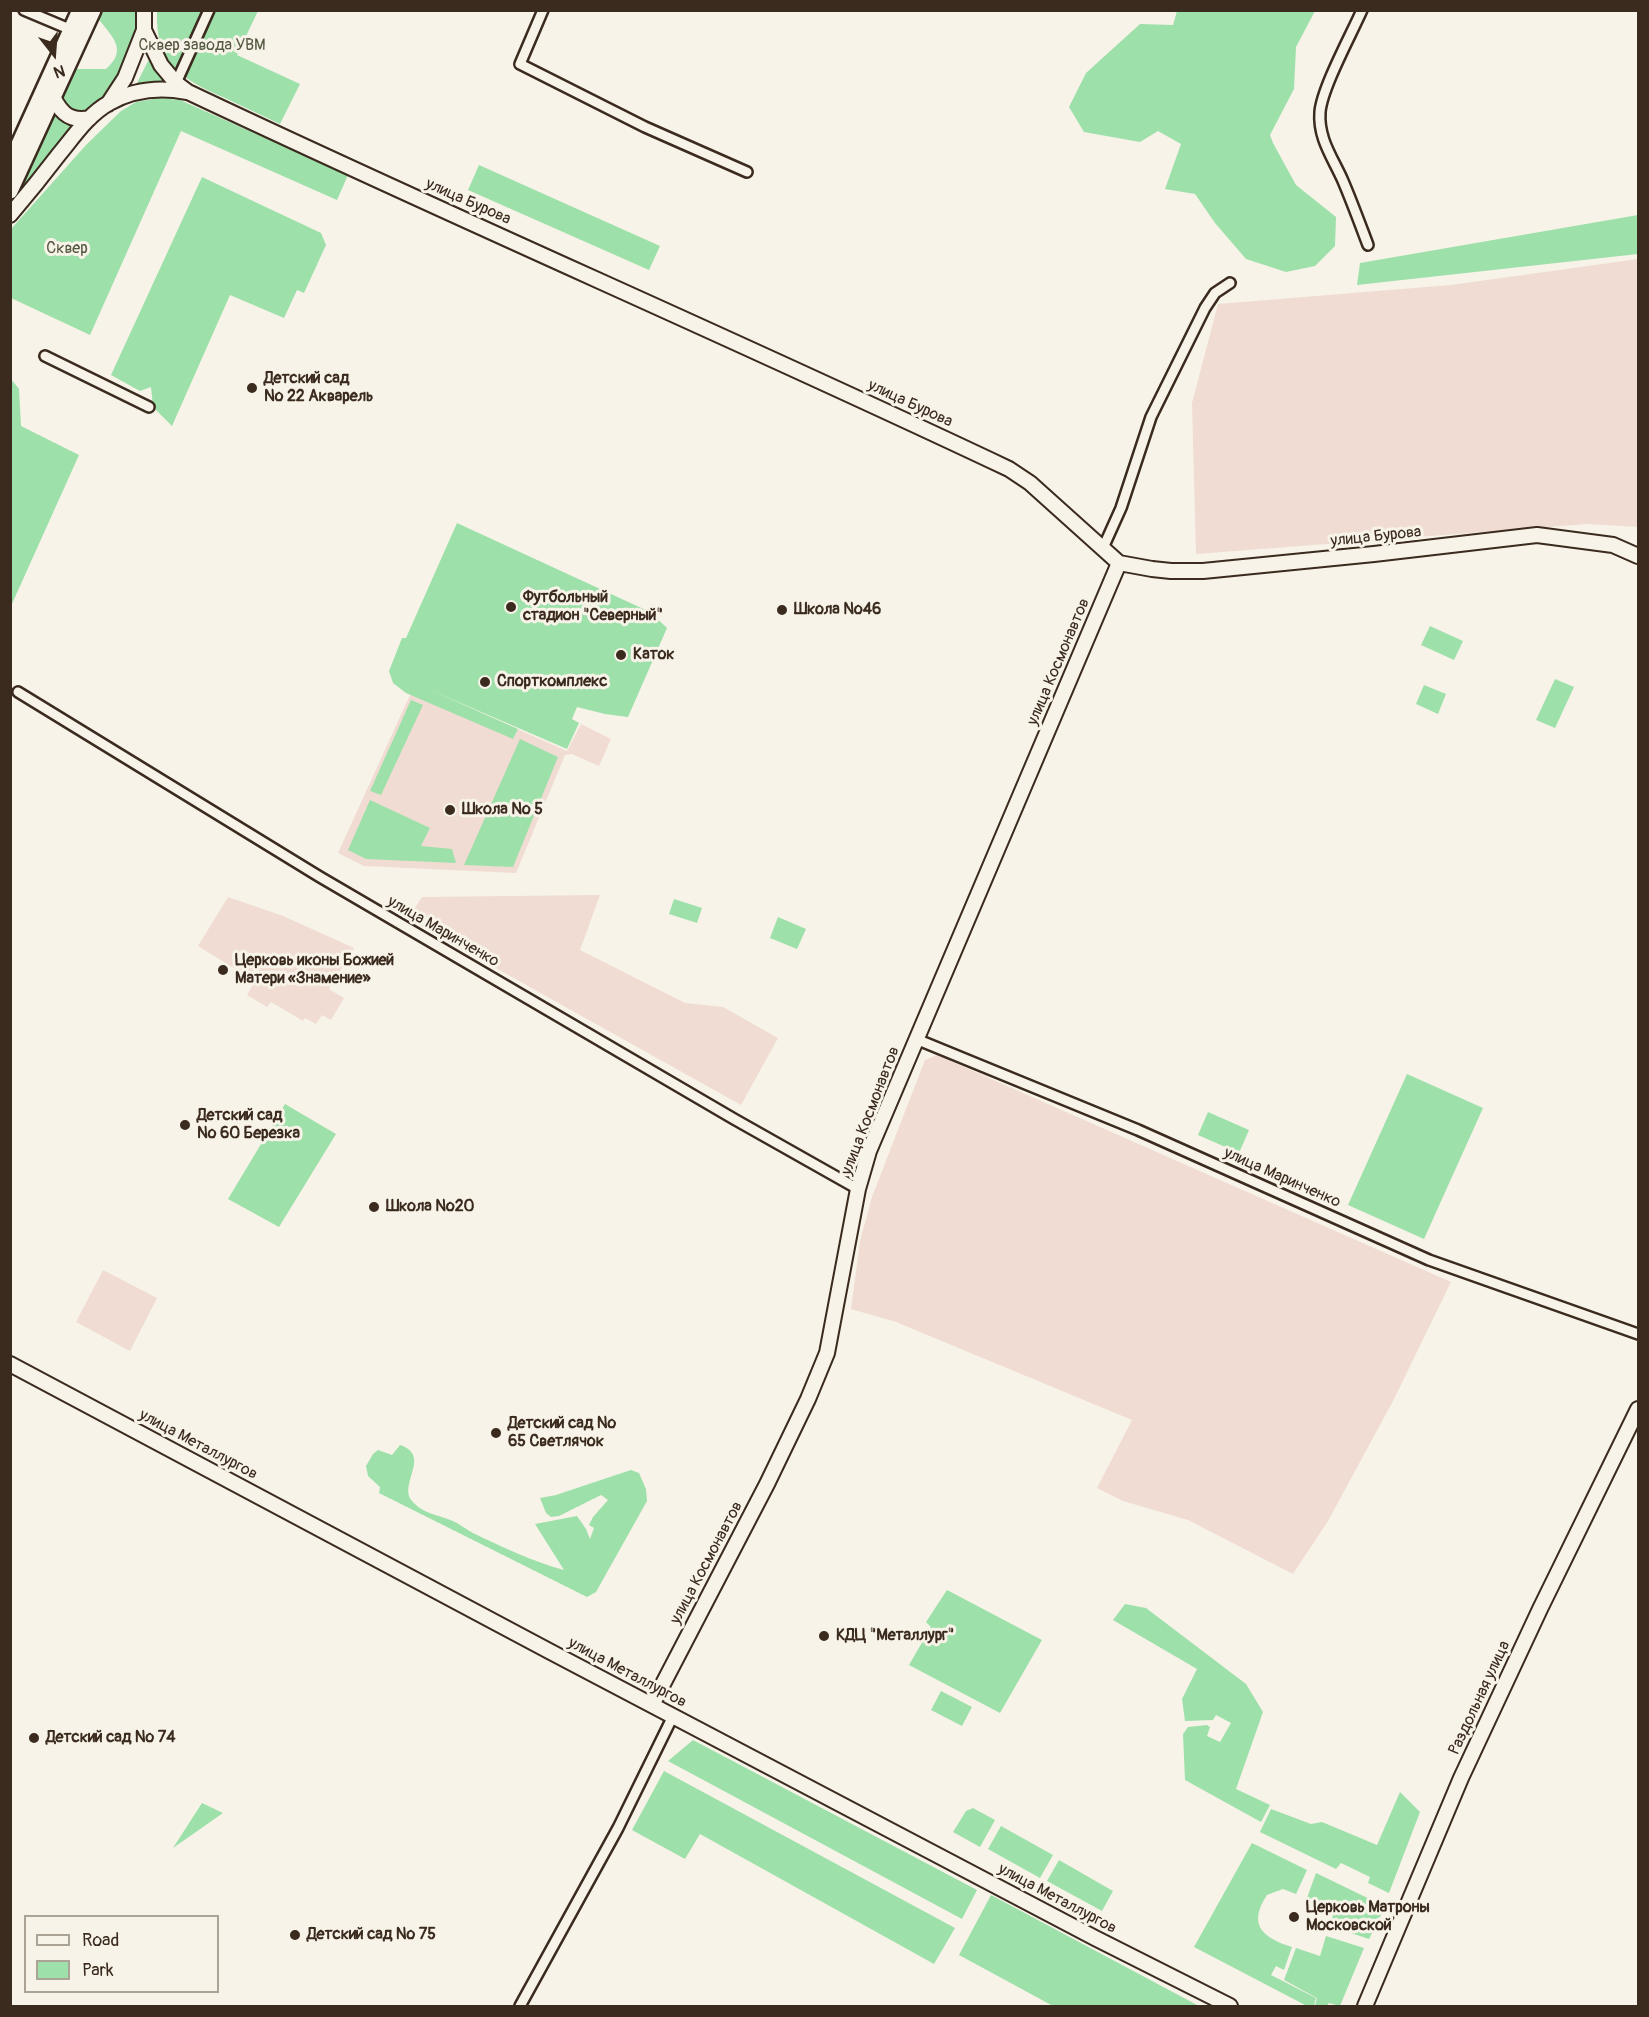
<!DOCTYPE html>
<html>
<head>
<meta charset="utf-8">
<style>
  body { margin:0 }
  #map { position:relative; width:1649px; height:2017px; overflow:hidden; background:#f7f3e8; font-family:Pangolin,sans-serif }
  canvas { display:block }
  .frame { position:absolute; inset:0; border:12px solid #3b2a1e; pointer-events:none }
  .legend { position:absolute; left:24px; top:1915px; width:195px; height:78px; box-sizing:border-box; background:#f7f3e8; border:2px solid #aca397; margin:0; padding:8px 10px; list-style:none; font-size:18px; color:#3b2a1e }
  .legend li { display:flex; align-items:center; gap:12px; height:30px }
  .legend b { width:30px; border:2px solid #aca397 }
  .north { position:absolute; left:24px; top:24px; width:60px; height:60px; -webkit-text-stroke:4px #f7f3e8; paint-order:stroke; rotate:163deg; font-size:16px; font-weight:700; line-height:24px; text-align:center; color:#3b2a1e }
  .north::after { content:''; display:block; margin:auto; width:21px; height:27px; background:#3b2a1e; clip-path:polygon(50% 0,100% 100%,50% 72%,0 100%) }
</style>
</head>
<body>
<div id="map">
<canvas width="1649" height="2017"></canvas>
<div class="frame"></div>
<ul class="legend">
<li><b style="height:8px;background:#f7f3e8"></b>Road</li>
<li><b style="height:16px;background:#9ee0aa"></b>Park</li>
</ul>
<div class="north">N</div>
</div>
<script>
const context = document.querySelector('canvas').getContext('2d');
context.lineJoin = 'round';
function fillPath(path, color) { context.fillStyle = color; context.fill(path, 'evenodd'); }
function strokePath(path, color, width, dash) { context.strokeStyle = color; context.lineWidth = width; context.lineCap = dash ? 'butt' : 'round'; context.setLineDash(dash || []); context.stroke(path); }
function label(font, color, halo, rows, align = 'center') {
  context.font = font + ' Pangolin,sans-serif'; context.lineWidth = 6; context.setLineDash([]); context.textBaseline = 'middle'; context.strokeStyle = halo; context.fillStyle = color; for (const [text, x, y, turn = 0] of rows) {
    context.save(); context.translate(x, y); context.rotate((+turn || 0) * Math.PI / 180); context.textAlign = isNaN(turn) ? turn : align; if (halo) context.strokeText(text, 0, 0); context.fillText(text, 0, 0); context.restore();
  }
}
fillPath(new Path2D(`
  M 1638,259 L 1638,527 L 1587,524 L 1196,554 L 1192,403 L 1218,304 L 1451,285 Z
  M 415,684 L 567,751 L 581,724 L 611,739 L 599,766 L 572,754 L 565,755 L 516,873 L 364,866 L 338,853 Z
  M 600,895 L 580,950 L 685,1003 L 723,1007 L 778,1038 L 741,1105 L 408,919 L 422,897 Z
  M 228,897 L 283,916 L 354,948 L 329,989 L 344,998 L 331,1020 L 322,1015 L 316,1024 L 305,1018 L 303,1021 L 271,1002 L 267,1007 L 247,995 L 255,981 L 198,946 Z
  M 937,1055 L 1451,1282 L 1393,1401 L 1328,1521 L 1293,1574 L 1188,1520 L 1123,1501 L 1097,1488 L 1132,1420 L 896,1322 L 851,1309 L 860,1241 L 872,1197 L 925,1060 Z
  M 103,1270 L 157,1298 L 130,1351 L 76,1322 Z`), '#f0dcd2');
fillPath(new Path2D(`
  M 100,11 L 139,11 C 137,39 123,78 104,100 C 93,112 61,121 62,95 C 63,87 70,76 73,69 L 106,69 C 129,49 111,36 97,17 Z
  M 157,11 L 258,11 L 237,55 L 300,84 L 280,124 C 262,115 243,107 225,98 C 181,79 155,64 157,11 Z
  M 1177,11 L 1315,11 L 1296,47 L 1294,89 L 1270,135 L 1273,143 L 1296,185 L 1336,217 L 1335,246 L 1315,266 L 1286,272 L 1246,259 L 1215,223 L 1195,194 L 1165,189 L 1181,144 L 1158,131 L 1140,142 L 1084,132 L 1069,107 L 1086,73 L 1140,24 L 1173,25 Z
  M 150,57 L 167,83 L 135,87 Z
  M 160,98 L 180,100 L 348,175 L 337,200 L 181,131 L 90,335 L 11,298 L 11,229 L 86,145 L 121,111 L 136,102 Z
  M 53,108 C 58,118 66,122 76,126 L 11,208 L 11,204 Z
  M 479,165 L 660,246 L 649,270 L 468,190 Z
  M 202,177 L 321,233 L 326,245 L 304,293 L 297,290 L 284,318 L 230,295 L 172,426 L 153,407 L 151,387 L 140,391 L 111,375 Z
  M 1638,215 L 1638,254 L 1357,285 L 1360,263 Z
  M 11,379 L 19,389 L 21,426 L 79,455 L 11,606 Z
  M 457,523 L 650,612 L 667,628 L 628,717 L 605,714 L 577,707 L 572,719 L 579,723 L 567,749 L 428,689 L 518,729 L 513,739 L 406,693 L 393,683 L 389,671 L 402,638 L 406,638 Z
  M 1430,626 L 1463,641 L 1454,660 L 1421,645 Z
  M 1555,679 L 1574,687 L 1555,728 L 1536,720 Z
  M 1424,685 L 1446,694 L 1438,714 L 1416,704 Z
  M 411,700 L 423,705 L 381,795 L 370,791 Z
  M 520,739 L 558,757 L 513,867 L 464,865 Z
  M 370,800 L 430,828 L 421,846 L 452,849 L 456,863 L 366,859 L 348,850 Z
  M 674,899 L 702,908 L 697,923 L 669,914 Z
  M 778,917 L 806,929 L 797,949 L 770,938 Z
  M 1407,1074 L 1483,1108 L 1424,1239 L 1348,1205 Z
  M 285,1104 L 336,1134 L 279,1227 L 228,1199 Z
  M 1208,1112 L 1249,1130 L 1239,1153 L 1198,1135 Z
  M 400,1445 C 432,1456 398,1484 412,1501 C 423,1514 439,1515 453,1521 C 460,1524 467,1530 473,1533 C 502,1547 534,1562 564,1570 L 535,1524 L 577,1516 L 586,1529 L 590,1539 L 594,1528 L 589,1525 L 593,1517 L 608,1500 L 601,1495 L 559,1516 L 551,1517 L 546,1513 L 540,1498 L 556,1495 L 631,1470 L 639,1473 L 646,1489 L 647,1501 L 596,1592 L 587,1597 L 379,1493 L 380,1487 L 368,1476 L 366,1466 L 373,1454 L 378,1450 L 392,1455 Z
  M 947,1590 L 1042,1640 L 1000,1713 L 909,1665 L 931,1627 L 926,1622 Z
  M 1125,1604 L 1146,1608 L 1246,1684 L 1263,1712 L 1236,1789 L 1270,1805 L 1261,1822 L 1185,1780 L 1183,1734 L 1188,1727 L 1207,1725 L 1210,1727 L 1207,1736 L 1220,1742 L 1231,1723 L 1216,1715 L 1213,1720 L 1185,1721 L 1182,1699 L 1197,1669 L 1113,1620 Z
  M 941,1691 L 972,1707 L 962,1726 L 931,1710 Z
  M 693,1740 L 977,1890 L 962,1919 L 668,1761 Z
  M 664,1771 L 955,1928 L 934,1964 L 700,1834 L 685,1859 L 632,1830 Z
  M 1400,1792 L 1420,1812 L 1389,1893 L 1368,1883 L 1370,1877 L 1341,1863 L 1336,1869 L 1260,1832 L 1271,1809 L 1311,1824 L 1322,1822 L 1377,1845 Z
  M 202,1803 L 223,1813 L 173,1848 Z
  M 973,1808 L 995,1820 L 980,1847 L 953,1832 L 966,1811 Z
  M 1001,1826 L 1053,1855 L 1040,1878 L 988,1849 Z
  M 1252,1843 L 1307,1870 L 1296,1894 L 1283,1889 L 1267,1895 C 1247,1925 1263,1938 1292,1947 L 1284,1970 L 1276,1966 L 1271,1975 L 1316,1998 L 1314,2006 L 1307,2006 L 1194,1947 Z
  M 1059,1860 L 1113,1891 L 1102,1911 L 1047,1881 Z
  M 1316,1873 L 1380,1904 L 1383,1911 L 1369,1939 L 1330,1926 L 1335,1907 L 1307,1898 Z
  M 991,1895 L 1199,2006 L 1053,2006 L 959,1955 Z
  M 1326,1936 L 1364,1948 L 1340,2006 L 1329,2003 L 1327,2006 L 1315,2006 L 1317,1998 L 1284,1980 L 1296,1948 L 1320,1956 Z`), '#9ee0aa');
const street = new Path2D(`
  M 24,10 L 74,31
  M 543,10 L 520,64 L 645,127 L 747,172
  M 1362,10 C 1351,35 1322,88 1320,112 C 1318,139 1333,158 1343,181 C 1352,202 1360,224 1368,245
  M 176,83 L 209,10
  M 45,356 L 149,407
  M 1103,548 L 1121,508 L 1151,417 L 1205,308 L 1215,293 L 1230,283
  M 18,692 L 320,877 L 734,1119 L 858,1189
  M 916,1039 L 1138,1130 L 1429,1260 L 1638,1334
  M 520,2006 L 618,1828 L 673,1716`);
const secondary = new Path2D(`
  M 144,10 L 144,30 L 161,65 L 176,83 L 188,92 C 460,221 737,340 1009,469 L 1030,483 L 1119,563 L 1152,569 L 1171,571 L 1203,571 L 1374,554 L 1537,535 L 1613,545 L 1638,556
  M 50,90 C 58,109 67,123 90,118
  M 108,104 L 125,78 L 144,30
  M 10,215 C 27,195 44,174 60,153 C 74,136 89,114 109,103 C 133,90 160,87 186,92
  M 10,1364 L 549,1651 L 1095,1938 L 1230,2006
  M 652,1705 L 767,1484 L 808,1399 L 827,1353 L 858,1189 L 869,1151 L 1119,563
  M 1365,2006 L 1461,1778 L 1540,1609 L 1638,1409`);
const primary = new Path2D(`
  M 10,164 L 80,10
  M 10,191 L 93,10`);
strokePath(street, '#3b2a1e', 14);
strokePath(secondary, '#3b2a1e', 18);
strokePath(primary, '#3b2a1e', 20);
strokePath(street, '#f7f3e8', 9);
strokePath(secondary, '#f7f3e8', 14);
strokePath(primary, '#f7f3e8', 15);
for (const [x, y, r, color] of [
  [252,388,6,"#3b2a1e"],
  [511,607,6,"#3b2a1e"],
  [782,610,6,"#3b2a1e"],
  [621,655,6,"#3b2a1e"],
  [485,682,6,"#3b2a1e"],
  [450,810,6,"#3b2a1e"],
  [223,970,6,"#3b2a1e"],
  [185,1125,6,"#3b2a1e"],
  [374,1207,6,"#3b2a1e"],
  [496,1433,6,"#3b2a1e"],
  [824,1636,6,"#3b2a1e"],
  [34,1738,6,"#3b2a1e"],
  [1294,1917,6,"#3b2a1e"],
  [295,1935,6,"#3b2a1e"]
]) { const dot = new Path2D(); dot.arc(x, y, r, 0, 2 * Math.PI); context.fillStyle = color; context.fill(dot); strokePath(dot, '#f7f3e8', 2); }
label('16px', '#545841', '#f7f3e8', [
  ["Сквер завода УВМ",202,46],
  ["Сквер",67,249]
]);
label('16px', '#3b2a1e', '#f7f3e8', [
  ["улица Бурова",468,202,24],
  ["улица Бурова",910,404,25],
  ["улица Бурова",1376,537,-6],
  ["улица Космонавтов",1059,662,-67],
  ["улица Маринченко",443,932,30],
  ["улица Космонавтов",871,1111,-69],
  ["улица Маринченко",1282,1178,24],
  ["улица Металлургов",198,1445,28],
  ["улица Космонавтов",707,1563,-62],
  ["улица Металлургов",627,1673,28],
  ["Раздольная улица",1480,1698,-65],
  ["улица Металлургов",1057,1899,28]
]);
label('bold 16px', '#3b2a1e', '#f7f3e8', [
  ["Детский сад",264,379],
  ["№ 22 Акварель",264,397],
  ["Футбольный",523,598],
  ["стадион \"Северный\"",523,616],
  ["Школа №46",794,610],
  ["Каток",633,655],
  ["Спорткомплекс",497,682],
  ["Школа № 5",462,810],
  ["Церковь иконы Божией",235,961],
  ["Матери «Знамение»",235,979],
  ["Детский сад",197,1116],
  ["№ 60 Березка",197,1134],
  ["Школа №20",386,1207],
  ["Детский сад №",508,1424],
  ["65 Светлячок",508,1442],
  ["КДЦ \"Металлург\"",836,1636],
  ["Детский сад № 74",46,1738],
  ["Церковь Матроны",1306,1908],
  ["Московской",1306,1926],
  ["Детский сад № 75",307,1935]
], 'left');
</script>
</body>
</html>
